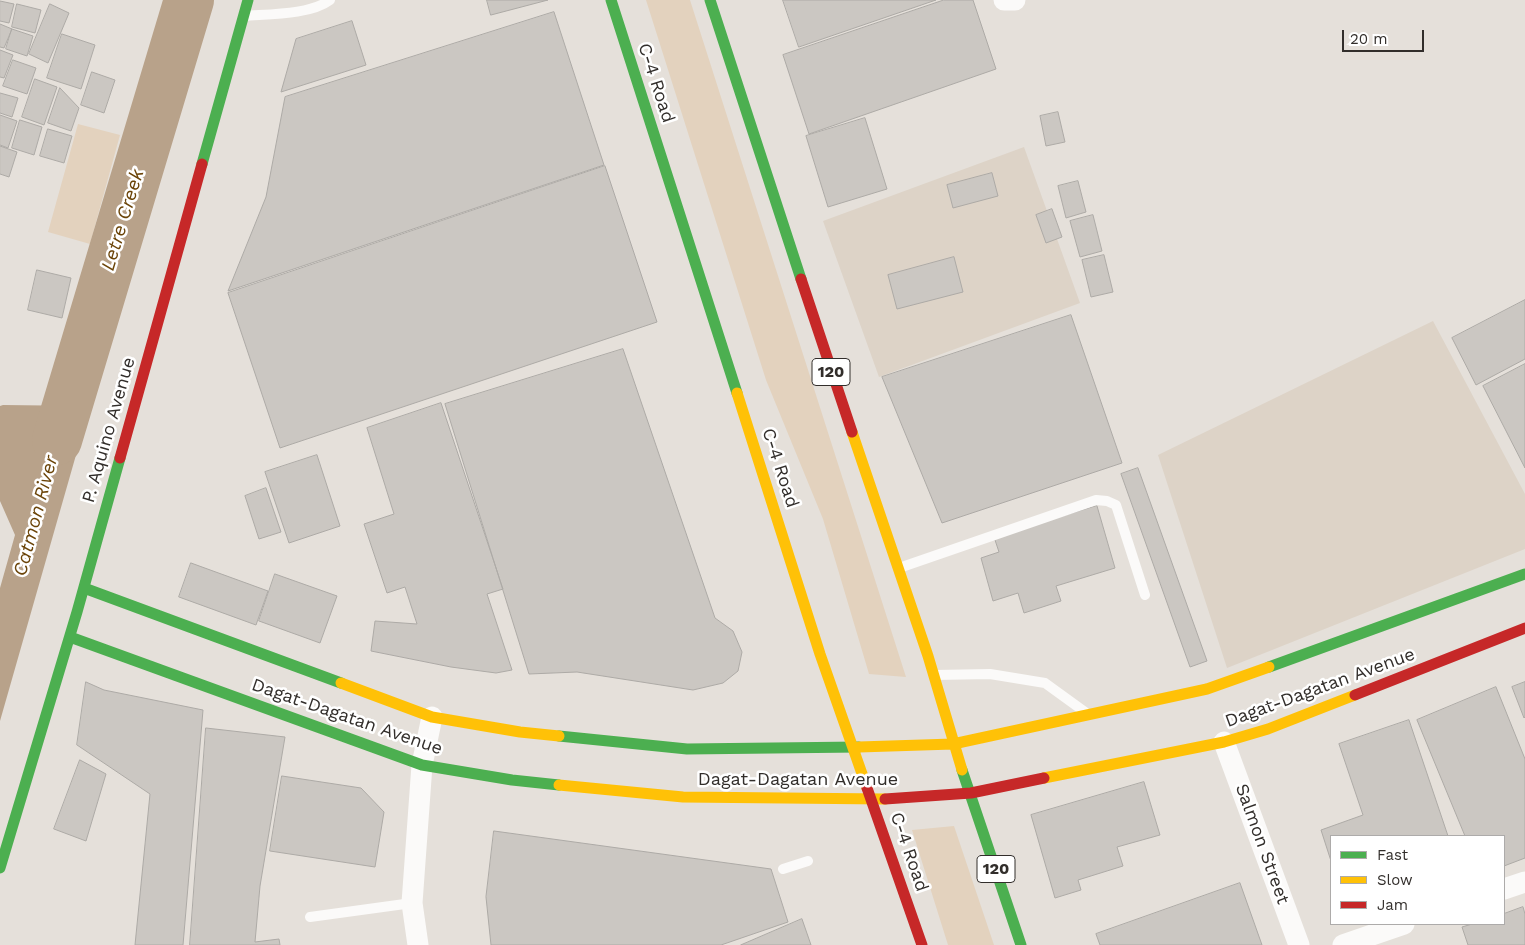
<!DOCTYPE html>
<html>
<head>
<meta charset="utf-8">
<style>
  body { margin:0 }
  #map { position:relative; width:1525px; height:945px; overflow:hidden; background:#e5e0da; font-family:"Work Sans",sans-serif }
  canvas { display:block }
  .legend { position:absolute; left:1330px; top:835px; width:175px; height:90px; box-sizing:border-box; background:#fff; border:1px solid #adabaa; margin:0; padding:6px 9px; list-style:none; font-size:15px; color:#322e2b }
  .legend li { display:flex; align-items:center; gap:10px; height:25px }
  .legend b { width:25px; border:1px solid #adabaa }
  .scale { position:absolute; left:1342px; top:30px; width:82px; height:22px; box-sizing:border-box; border:2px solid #322e2b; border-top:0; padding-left:6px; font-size:15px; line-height:18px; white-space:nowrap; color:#322e2b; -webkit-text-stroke:4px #fff; paint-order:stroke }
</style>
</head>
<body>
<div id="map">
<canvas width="1525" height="945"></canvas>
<ul class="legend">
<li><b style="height:6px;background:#4caf50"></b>Fast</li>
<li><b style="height:6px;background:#ffc107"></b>Slow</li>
<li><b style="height:6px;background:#c62828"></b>Jam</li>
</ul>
<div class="scale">20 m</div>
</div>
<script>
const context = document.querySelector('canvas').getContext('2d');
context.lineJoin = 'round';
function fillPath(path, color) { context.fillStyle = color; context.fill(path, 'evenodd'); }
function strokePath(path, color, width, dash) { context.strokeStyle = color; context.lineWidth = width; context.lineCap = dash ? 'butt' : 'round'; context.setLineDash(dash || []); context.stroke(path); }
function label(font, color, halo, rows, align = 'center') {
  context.font = font + ' "Work Sans",sans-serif'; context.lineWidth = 5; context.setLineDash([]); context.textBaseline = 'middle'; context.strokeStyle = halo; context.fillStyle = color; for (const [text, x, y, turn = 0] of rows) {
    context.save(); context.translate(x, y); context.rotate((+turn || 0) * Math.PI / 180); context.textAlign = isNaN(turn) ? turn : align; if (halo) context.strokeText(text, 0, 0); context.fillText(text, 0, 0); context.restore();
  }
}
fillPath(new Path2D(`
  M 1024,147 L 1080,303 L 879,377 L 823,221 Z
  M 1433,321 L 1525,494 L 1525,549 L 1227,668 L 1158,455 Z`), '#ddd3c7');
fillPath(new Path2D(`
  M 646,0 L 690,0 L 906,677 L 869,674 L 823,519 L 766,380 Z
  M 78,124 L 120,135 L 90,244 L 48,232 Z
  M 954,826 L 994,945 L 948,945 L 912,830 Z`), '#e3d2be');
fillPath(new Path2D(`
  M 3,405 L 90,406 L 0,721 L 0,588 L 15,535 L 0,501 L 0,406 Z`), '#b8a28a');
strokePath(new Path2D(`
  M 57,440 L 189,0`), '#b8a28a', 50);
const building = new Path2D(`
  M 487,0 L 548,0 L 491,15 Z
  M 783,0 L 936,0 L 799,47 Z
  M 944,0 L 973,0 L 996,69 L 809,134 L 783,55 Z
  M 0,1 L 14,4 L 9,23 L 0,21 Z
  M 17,4 L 41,10 L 35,33 L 12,27 Z
  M 50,4 L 69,13 L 48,63 L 29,54 Z
  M 554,12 L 604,165 L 228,291 L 266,197 L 285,97 Z
  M 352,21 L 366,65 L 281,92 L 296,39 Z
  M 0,24 L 12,29 L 4,48 L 0,47 Z
  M 12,29 L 33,36 L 27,56 L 6,49 Z
  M 62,34 L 95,45 L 81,89 L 47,78 Z
  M 0,50 L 13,55 L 4,78 L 0,77 Z
  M 13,60 L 36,68 L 27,94 L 3,86 Z
  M 92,72 L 115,80 L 104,113 L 81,105 Z
  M 35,79 L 57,87 L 44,125 L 22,117 Z
  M 60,88 L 79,108 L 71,131 L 48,123 Z
  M 0,93 L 18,98 L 12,117 L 0,113 Z
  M 1058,112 L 1065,142 L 1046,146 L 1040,116 Z
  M 0,115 L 17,121 L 8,148 L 0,145 Z
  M 865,118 L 887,189 L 828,207 L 806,136 Z
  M 20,120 L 42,127 L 34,155 L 12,148 Z
  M 48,129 L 72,136 L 64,163 L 40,156 Z
  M 0,146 L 17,152 L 9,177 L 0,174 Z
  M 605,166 L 657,322 L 280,448 L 228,293 Z
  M 992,173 L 998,196 L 953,208 L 947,185 Z
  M 1078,181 L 1086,212 L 1066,218 L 1058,186 Z
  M 1052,209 L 1062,237 L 1046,243 L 1036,215 Z
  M 1093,215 L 1102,251 L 1080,257 L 1070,221 Z
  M 1104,255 L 1113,292 L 1091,297 L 1082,260 Z
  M 954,257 L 963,292 L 897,309 L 888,275 Z
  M 37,270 L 71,278 L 62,318 L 28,310 Z
  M 1525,300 L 1525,359 L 1476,385 L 1452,338 Z
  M 1071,315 L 1122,463 L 942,523 L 882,377 Z
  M 623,349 L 715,618 L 733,631 L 742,652 L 738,671 L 723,683 L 693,690 L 577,672 L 529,674 L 445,404 Z
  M 1525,364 L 1525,468 L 1483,386 Z
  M 441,403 L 503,589 L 487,594 L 512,670 L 496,673 L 451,667 L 371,651 L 375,621 L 417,624 L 405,587 L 387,593 L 364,524 L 394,514 L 367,428 Z
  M 317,455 L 340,526 L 289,543 L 265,472 Z
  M 1138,468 L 1207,661 L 1190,667 L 1121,474 Z
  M 266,488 L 281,532 L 259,539 L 245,496 Z
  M 1097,506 L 1115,568 L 1056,586 L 1061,601 L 1024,613 L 1018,593 L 993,601 L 981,558 L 999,552 L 994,537 Z
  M 191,563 L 268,591 L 256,625 L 179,597 Z
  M 275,574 L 337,596 L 320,643 L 259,621 Z
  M 86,682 L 104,690 L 203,710 L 183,945 L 135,945 L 150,794 L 77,745 Z
  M 1525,682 L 1525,717 L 1524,718 L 1512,687 Z
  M 1496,687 L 1525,759 L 1525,858 L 1504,866 L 1504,836 L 1465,836 L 1417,720 Z
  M 1409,720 L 1448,836 L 1331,836 L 1331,861 L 1321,830 L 1363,815 L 1339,744 Z
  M 206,728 L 285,737 L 260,886 L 255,942 L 279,939 L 280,945 L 190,945 Z
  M 80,760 L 106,774 L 86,841 L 54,829 Z
  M 282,776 L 361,788 L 384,812 L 375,867 L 270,851 Z
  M 1144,782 L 1160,835 L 1117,847 L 1123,866 L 1078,880 L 1081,890 L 1055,898 L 1031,815 Z
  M 494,831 L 771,869 L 788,922 L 721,945 L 491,945 L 486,897 Z
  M 1240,883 L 1262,945 L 1100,945 L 1096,934 Z
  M 1523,907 L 1525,914 L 1525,945 L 1468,945 L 1462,927 L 1472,924 L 1504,924 L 1504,914 Z
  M 802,919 L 811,945 L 741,945 Z`);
fillPath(building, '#cbc7c2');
strokePath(building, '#adaaa6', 1);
strokePath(new Path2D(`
  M 244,16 C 268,14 310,15 330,0
  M 899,568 L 1096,500 L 1107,501 L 1116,505 L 1145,595
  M 935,675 L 990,674 L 1045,683 L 1085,712
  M 783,869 L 808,861
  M 310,917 L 412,903`), '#fbfaf9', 10);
strokePath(new Path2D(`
  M 1004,0 L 1015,0
  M 1224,742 L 1299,945
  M 1504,889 L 1525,882
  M 418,945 L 412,903 L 422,765 L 432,717
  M 1343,945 L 1404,924`), '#fbfaf9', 21);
strokePath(new Path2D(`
  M 611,0 L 737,393
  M 710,0 L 801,279
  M 202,164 L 248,0
  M 84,588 L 341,683
  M 70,637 L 422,765 L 512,780 L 559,785
  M 1269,667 L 1525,574
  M 559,736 L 687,749 L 859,747
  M 962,770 L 1021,945
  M 0,868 L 77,612 L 120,458`), '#4caf50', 11);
strokePath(new Path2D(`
  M 737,393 L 820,654 L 867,788
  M 852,432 L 928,656 L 962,770
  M 341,683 L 432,717 L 520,732 L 559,736
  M 859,747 L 953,744 L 1207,689 L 1269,667
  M 1044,778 L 1224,742 L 1268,729 L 1355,695
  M 559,785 L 683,797 L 885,799`), '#ffc107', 11);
strokePath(new Path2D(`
  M 801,279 L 852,432
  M 120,458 L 202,164
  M 1355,695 L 1525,628
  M 867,788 L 922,945
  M 885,799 L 971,793 L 1044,778`), '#c62828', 11);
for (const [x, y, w] of [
  [831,372,38],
  [996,869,38]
]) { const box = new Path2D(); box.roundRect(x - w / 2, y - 13.5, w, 27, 4); context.fillStyle = '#fff'; context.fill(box); strokePath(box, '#322e2b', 1); }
label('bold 16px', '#322e2b', null, [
  ["120",831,372],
  ["120",996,869]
]);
label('18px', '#322e2b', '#fff', [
  ["C-4 Road",656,83,72],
  ["P. Aquino Avenue",109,430,-74],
  ["C-4 Road",780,468,72],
  ["Dagat-Dagatan Avenue",1320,688,-20],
  ["Dagat-Dagatan Avenue",347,717,19],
  ["Dagat-Dagatan Avenue",798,780],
  ["Salmon Street",1262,844,70],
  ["C-4 Road",909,852,71]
]);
label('italic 19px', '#6b4408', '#fff', [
  ["Letre Creek",123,220,-73],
  ["Catmon River",36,516,-75]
]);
</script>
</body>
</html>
